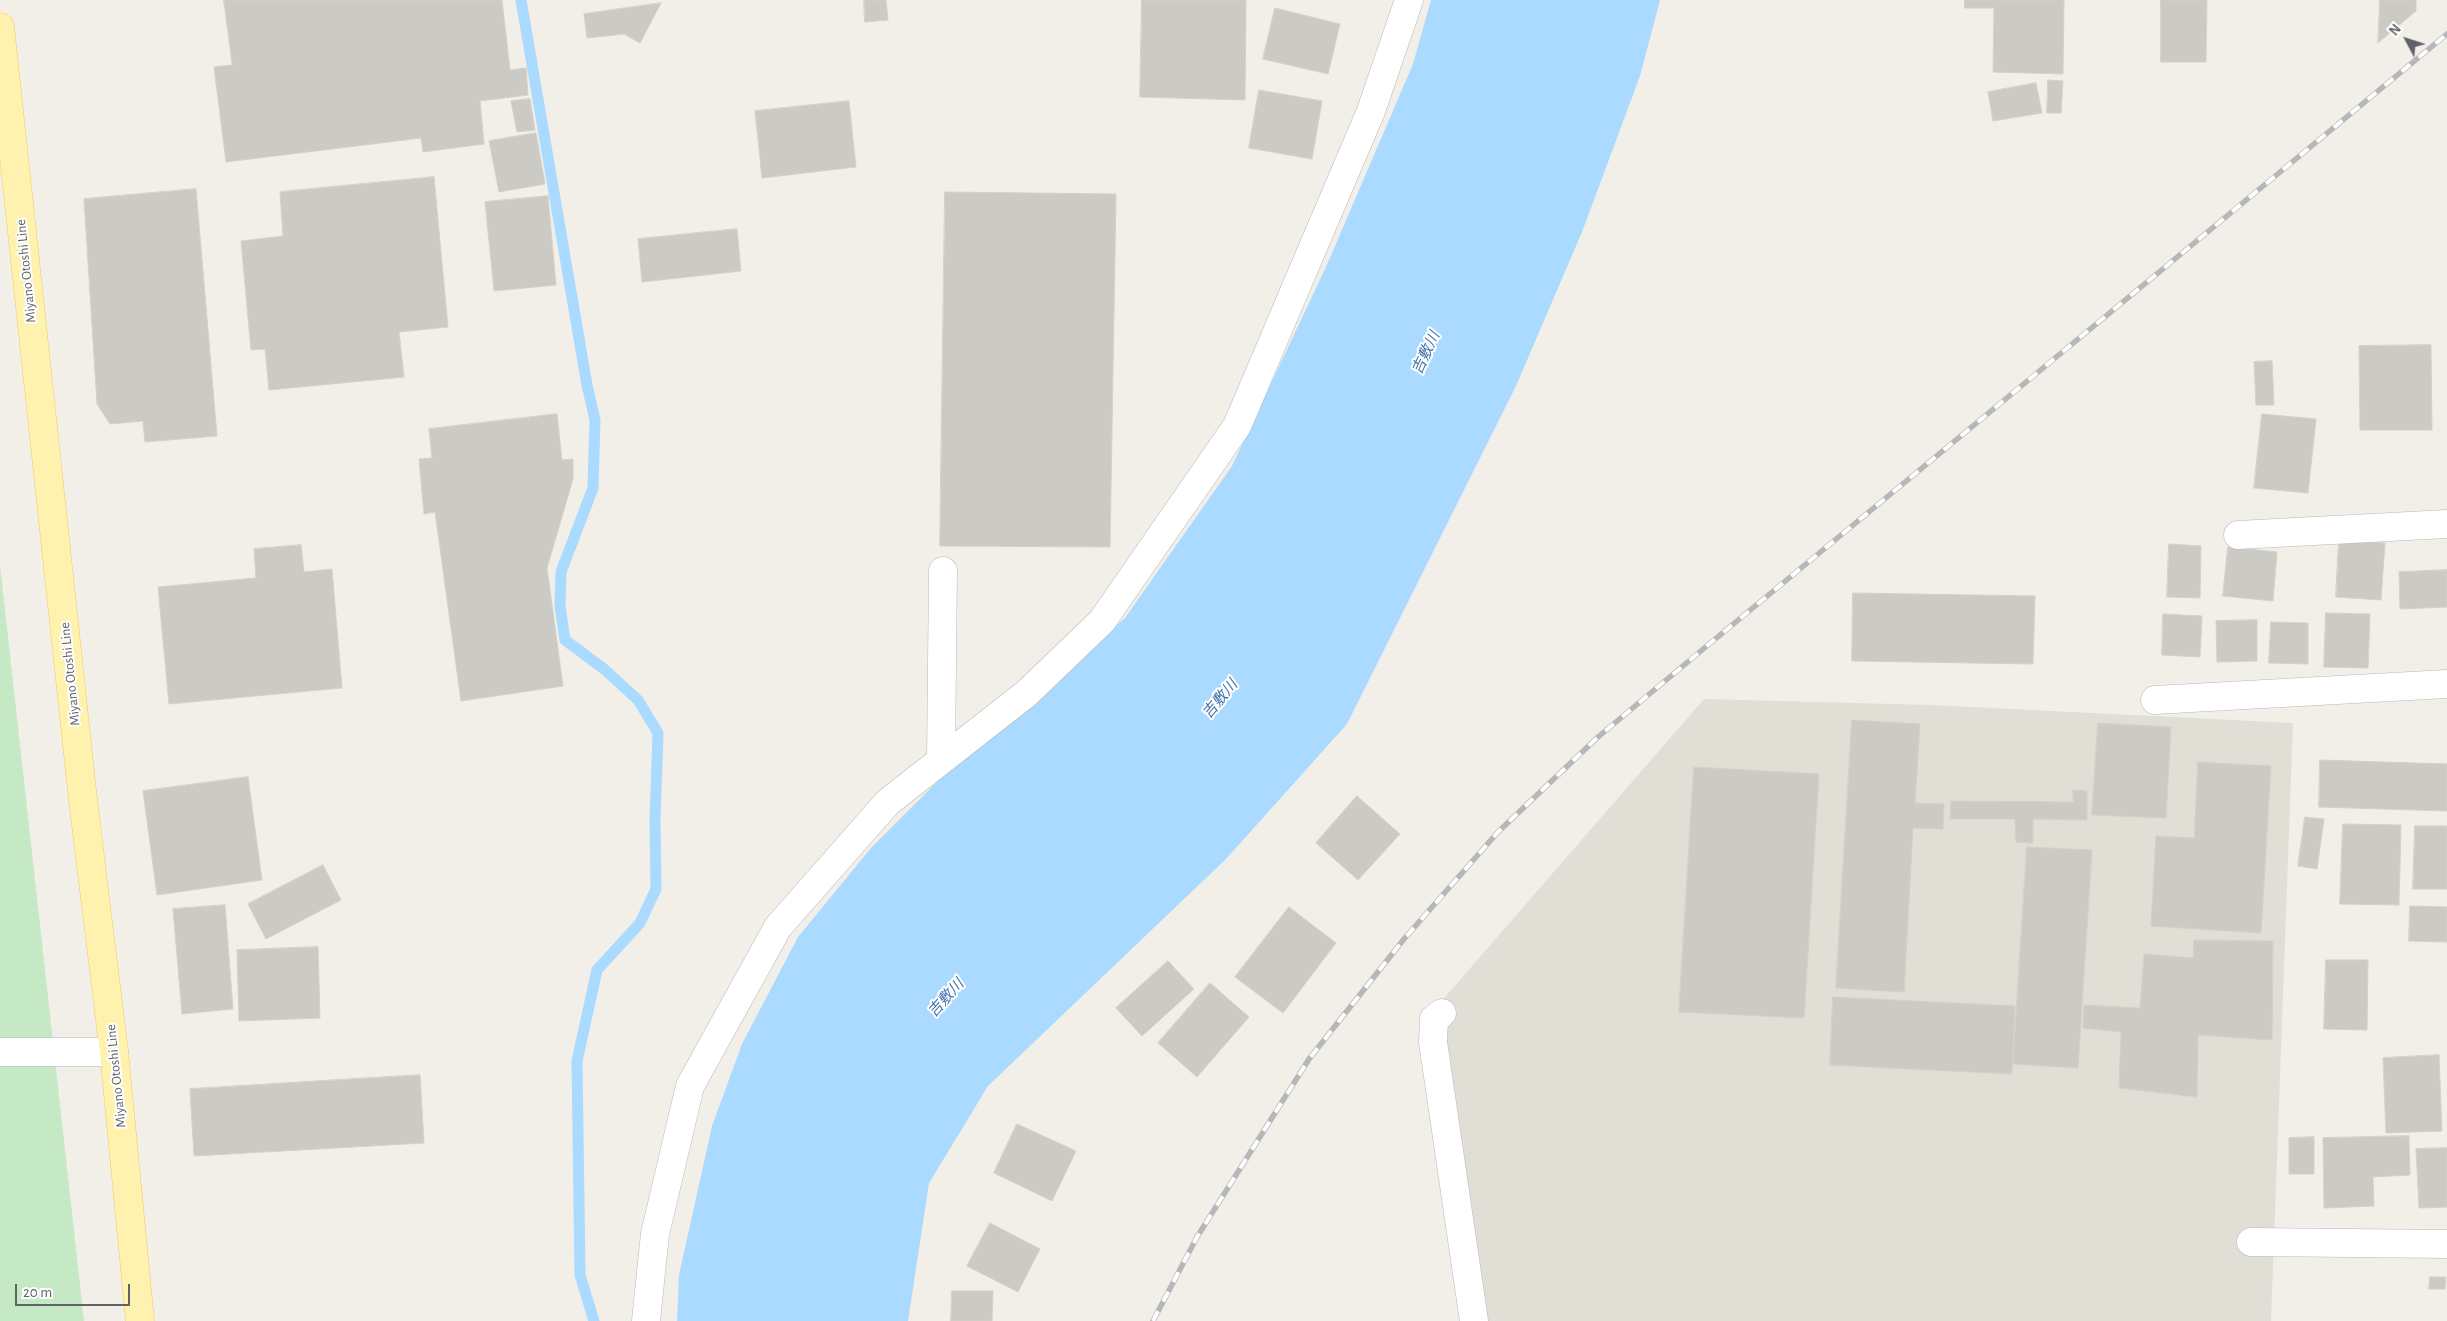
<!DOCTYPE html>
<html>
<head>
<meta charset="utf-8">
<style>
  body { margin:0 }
  #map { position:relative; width:2447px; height:1321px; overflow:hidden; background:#f1efe8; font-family:"Alegreya Sans",sans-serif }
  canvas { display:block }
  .north { position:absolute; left:2382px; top:15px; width:50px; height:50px; -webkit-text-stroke:4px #fff; paint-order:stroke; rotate:310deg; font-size:14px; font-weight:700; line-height:20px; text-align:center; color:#5f6368 }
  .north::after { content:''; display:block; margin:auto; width:18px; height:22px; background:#5f6368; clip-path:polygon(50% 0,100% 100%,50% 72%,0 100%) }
  .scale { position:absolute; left:15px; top:1284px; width:115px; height:22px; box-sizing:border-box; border:2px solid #5f6368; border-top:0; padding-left:6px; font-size:15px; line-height:18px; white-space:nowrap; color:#5f6368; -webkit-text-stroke:4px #fff; paint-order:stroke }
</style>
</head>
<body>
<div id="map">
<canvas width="2447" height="1321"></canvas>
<div class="north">N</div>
<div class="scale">20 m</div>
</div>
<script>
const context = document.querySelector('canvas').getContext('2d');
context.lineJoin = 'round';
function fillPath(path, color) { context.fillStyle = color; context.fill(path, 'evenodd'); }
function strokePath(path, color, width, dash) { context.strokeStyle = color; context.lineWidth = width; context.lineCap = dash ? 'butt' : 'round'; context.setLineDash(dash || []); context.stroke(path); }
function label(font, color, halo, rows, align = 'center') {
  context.font = font + ' "Alegreya Sans","Noto Sans JP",sans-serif'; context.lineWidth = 4; context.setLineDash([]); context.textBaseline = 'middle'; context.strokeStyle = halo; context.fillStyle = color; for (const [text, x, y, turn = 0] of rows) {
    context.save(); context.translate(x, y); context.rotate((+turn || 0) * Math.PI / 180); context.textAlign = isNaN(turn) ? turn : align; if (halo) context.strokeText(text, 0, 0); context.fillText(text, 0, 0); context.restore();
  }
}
fillPath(new Path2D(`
  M 1704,699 L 1931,705 L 2293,723 L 2271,1321 L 1484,1321 L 1440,1003 Z`), '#e1ded6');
fillPath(new Path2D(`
  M 0,565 L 84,1321 L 0,1321 Z`), '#c5e8c5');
fillPath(new Path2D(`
  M 1431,0 L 1660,0 L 1640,76 L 1582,232 L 1516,386 L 1347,724 L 1226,859 L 988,1086 L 929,1183 L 908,1321 L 677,1321 L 679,1275 L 712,1126 L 742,1044 L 798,937 L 871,848 L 951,768 L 1125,618 L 1232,466 L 1326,267 L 1413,64 Z`), '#aadaff');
strokePath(new Path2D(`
  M 521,0 L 587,385 L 595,420 L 593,488 L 561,572 L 560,606 L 565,640 L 604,669 L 638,700 L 658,733 L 655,819 L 656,889 L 640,923 L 597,970 L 577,1061 L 580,1275 L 594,1321`), '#aadaff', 11);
const building = new Path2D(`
  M 224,0 L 502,0 L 510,70 L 526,68 L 528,95 L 480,101 L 484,144 L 423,152 L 421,138 L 226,162 L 214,67 L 232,65 Z
  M 864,0 L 886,0 L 888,20 L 865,22 Z
  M 1142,0 L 1246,0 L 1245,100 L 1140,97 Z
  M 1965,0 L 2064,0 L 2063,74 L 1993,72 L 1994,8 L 1965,8 Z
  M 2161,0 L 2207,0 L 2206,62 L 2161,62 Z
  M 2380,0 L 2416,0 L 2416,11 L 2378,43 Z
  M 661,3 L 640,43 L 624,34 L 587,38 L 584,14 Z
  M 1275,8 L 1340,24 L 1328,74 L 1263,59 Z
  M 2048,80 L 2063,81 L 2061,113 L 2047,113 Z
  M 2036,83 L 2042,113 L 1993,121 L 1988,92 Z
  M 1259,90 L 1322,101 L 1312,159 L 1249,148 Z
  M 530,99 L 535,130 L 517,132 L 511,101 Z
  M 849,101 L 856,167 L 762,178 L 755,111 Z
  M 536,133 L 545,184 L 499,192 L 489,141 Z
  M 434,177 L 448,327 L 399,332 L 404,377 L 269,390 L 265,349 L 251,350 L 241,241 L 283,236 L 280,192 Z
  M 196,189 L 217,436 L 145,442 L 143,421 L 110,424 L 97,404 L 84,199 Z
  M 945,192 L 1116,194 L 1110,547 L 940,546 Z
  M 548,196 L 556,285 L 494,291 L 485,202 Z
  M 737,229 L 741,271 L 642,282 L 638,239 Z
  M 2431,345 L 2432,430 L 2360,430 L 2359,346 Z
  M 2272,361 L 2274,405 L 2256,405 L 2254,362 Z
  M 557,414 L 562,460 L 573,459 L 573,479 L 547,568 L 563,686 L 461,701 L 435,512 L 424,514 L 419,459 L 432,458 L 429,429 Z
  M 2262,414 L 2316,419 L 2308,493 L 2254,488 Z
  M 2339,540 L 2385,543 L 2381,600 L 2336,597 Z
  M 2169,544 L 2201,546 L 2200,598 L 2167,597 Z
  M 301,545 L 304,572 L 332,569 L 342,688 L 169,704 L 158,587 L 256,578 L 254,549 Z
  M 2228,547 L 2277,552 L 2273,601 L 2223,596 Z
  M 2447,570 L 2447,607 L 2400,609 L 2399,572 Z
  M 1853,593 L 2035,596 L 2033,664 L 1852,661 Z
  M 2326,613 L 2370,614 L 2368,668 L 2324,667 Z
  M 2163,614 L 2202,616 L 2200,657 L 2162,655 Z
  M 2257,620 L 2257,661 L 2217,662 L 2216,621 Z
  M 2271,622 L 2308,623 L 2308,664 L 2269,663 Z
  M 1852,720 L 1920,724 L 1915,803 L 1944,804 L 1943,829 L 1913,828 L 1904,992 L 1836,988 Z
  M 2098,723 L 2171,727 L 2166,818 L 2092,815 Z
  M 2320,760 L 2447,764 L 2447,811 L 2319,807 Z
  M 2198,762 L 2271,766 L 2261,933 L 2151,926 L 2156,836 L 2194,838 Z
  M 1694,767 L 1819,774 L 1804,1018 L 1679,1012 Z
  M 248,777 L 262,880 L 157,895 L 143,791 Z
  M 2073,790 L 2087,791 L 2087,820 L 2033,819 L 2033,843 L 2016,842 L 2015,819 L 1950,819 L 1951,801 L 2073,802 Z
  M 1357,796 L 1400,834 L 1358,880 L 1316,843 Z
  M 2305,817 L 2324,819 L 2317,869 L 2298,866 Z
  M 2343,824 L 2401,825 L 2399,905 L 2340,904 Z
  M 2415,826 L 2447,826 L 2447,889 L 2413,889 Z
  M 2027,847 L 2092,850 L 2078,1068 L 2013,1064 Z
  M 323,865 L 341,900 L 266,939 L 248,904 Z
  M 225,905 L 233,1009 L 182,1014 L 173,909 Z
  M 2410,906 L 2447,907 L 2447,942 L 2409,941 Z
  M 1289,907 L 1336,943 L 1283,1013 L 1235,977 Z
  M 2194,940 L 2273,941 L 2272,1040 L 2198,1035 L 2197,1097 L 2119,1088 L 2121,1032 L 2083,1028 L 2084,1005 L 2140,1008 L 2144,954 L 2193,958 Z
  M 318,947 L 320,1018 L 239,1021 L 237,950 Z
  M 2326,960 L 2368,960 L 2367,1030 L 2324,1029 Z
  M 1168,961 L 1194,989 L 1142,1036 L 1116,1008 Z
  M 1210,983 L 1249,1017 L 1197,1077 L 1158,1043 Z
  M 1833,997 L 2015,1006 L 2012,1074 L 1830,1065 Z
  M 2439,1055 L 2442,1131 L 2386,1133 L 2383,1058 Z
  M 420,1075 L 424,1143 L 194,1156 L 190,1089 Z
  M 1017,1124 L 1076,1151 L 1052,1201 L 994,1173 Z
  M 2409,1136 L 2410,1175 L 2373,1177 L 2374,1206 L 2324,1208 L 2323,1138 Z
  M 2314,1137 L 2314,1174 L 2289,1174 L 2289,1138 Z
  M 2447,1148 L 2447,1207 L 2419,1208 L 2416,1149 Z
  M 990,1223 L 1040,1249 L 1018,1292 L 967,1266 Z
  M 2430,1277 L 2446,1277 L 2445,1289 L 2429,1289 Z
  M 952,1291 L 993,1291 L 992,1321 L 951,1321 Z`);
fillPath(building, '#cccac5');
strokePath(building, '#d6d1c6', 1);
const minor = new Path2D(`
  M 2238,535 L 2447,524
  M 2155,700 L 2447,684
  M 941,759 L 943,571
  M 1442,1013 L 1434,1019 L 1433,1042 L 1474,1321
  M 0,1052 L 114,1052
  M 2251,1242 L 2447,1244
  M 646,1321 L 655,1234 L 690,1086 L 778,927 L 888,802 L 1027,693 L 1102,621 L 1237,426 L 1371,111 L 1409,0`);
const major = new Path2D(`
  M 0,27 L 83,800 L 114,1052 L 140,1321`);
strokePath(minor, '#b5b8bc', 29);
strokePath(major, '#f2c960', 29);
strokePath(minor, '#fff', 28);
strokePath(major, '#fff2af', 28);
const rail = new Path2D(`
  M 1153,1321 L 1197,1237 L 1309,1059 L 1404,939 L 1498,832 L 1598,737 L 1708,645 L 2447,34`);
strokePath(rail, '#b6b7b8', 5.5);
strokePath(rail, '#fff', 4, [11]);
label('14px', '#5f6368', '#fff', [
  ["Miyano Otoshi Line",26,271,-96],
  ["Miyano Otoshi Line",70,674,-96],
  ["Miyano Otoshi Line",116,1076,-96]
]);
label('italic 15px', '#4174aa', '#fff', [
  ["吉敷川",1426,353,-65],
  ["吉敷川",1220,699,-50],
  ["吉敷川",946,998,-48]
]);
</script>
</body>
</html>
